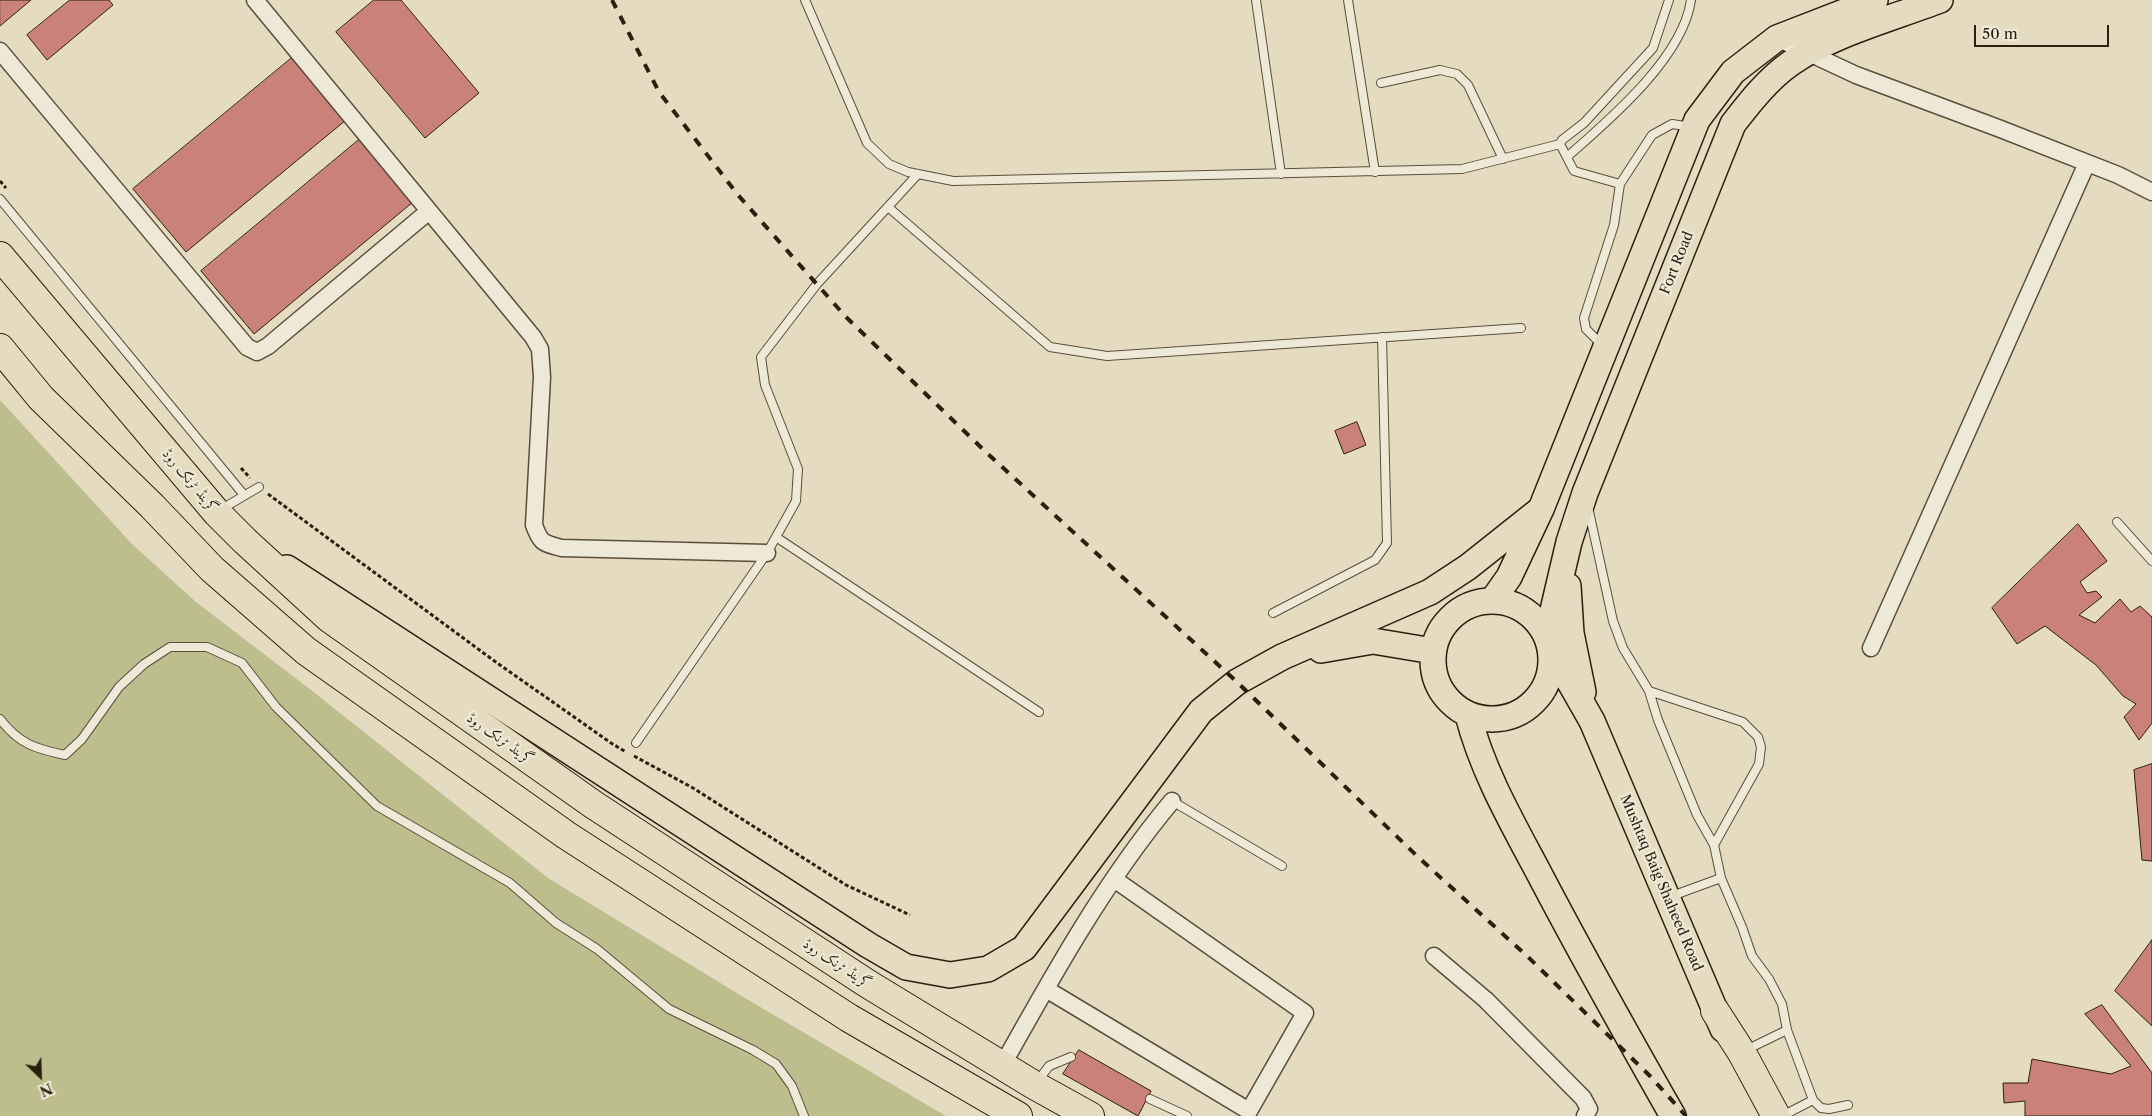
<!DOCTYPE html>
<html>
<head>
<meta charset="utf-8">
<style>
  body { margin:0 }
  #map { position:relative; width:2152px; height:1116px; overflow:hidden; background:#e5dbc0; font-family:"Libre Caslon Text",serif }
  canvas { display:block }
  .north { position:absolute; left:15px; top:1051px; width:50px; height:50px; -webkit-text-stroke:4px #eee8d6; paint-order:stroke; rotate:156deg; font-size:14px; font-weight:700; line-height:20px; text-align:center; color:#2c1f0f }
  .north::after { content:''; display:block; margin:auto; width:18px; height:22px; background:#2c1f0f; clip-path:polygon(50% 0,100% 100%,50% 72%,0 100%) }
  .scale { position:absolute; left:1974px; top:25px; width:135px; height:22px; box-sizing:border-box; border:2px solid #2c1f0f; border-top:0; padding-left:6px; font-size:15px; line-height:18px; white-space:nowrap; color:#2c1f0f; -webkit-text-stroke:4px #eee8d6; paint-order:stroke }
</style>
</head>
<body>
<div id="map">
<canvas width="2152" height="1116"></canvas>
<div class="north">N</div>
<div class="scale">50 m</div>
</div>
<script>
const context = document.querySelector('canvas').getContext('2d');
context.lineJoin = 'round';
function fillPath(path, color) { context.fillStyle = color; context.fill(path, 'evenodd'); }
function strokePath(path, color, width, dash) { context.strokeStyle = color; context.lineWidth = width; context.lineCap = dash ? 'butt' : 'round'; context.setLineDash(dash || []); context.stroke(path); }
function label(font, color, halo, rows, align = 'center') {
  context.font = font + ' "Libre Caslon Text",Amiri,serif'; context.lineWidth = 4.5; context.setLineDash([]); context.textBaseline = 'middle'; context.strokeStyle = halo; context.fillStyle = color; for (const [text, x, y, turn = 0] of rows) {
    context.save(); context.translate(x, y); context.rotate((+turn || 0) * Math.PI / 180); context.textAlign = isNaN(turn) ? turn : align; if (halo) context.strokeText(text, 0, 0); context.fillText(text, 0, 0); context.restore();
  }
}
fillPath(new Path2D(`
  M 0,400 L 132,544 L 196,602 L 311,690 L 548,878 L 745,998 L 946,1116 L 0,1116 Z`), '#bdbe8d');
const building = new Path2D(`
  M 0,0 L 31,0 L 0,26 Z
  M 70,0 L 109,0 L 113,5 L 47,60 L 27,35 Z
  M 374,0 L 401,0 L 479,93 L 425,138 L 336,32 Z
  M 293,57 L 346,120 L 186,252 L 133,189 Z
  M 360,139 L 413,202 L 254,334 L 201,271 Z
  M 1357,422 L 1366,445 L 1344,454 L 1335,431 Z
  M 2078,524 L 2107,561 L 2080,582 L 2087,593 L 2096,591 L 2102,597 L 2079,615 L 2095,623 L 2120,599 L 2131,612 L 2140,606 L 2152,617 L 2152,723 L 2139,740 L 2124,717 L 2136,704 L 2123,696 L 2096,665 L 2045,626 L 2017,644 L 1992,608 Z
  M 2152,764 L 2152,861 L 2142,860 L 2134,770 Z
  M 2152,940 L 2152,1026 L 2115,991 Z
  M 2102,1005 L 2152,1073 L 2152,1116 L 2025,1116 L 2025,1101 L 2004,1103 L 2003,1083 L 2028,1083 L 2032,1059 L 2111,1074 L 2131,1066 L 2085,1014 Z
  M 1079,1050 L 1151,1091 L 1138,1116 L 1063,1074 Z`);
fillPath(building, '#c98179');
strokePath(building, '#2c1f0f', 1);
const lane = new Path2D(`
  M 805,0 L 867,143 L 889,164 L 908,172 L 953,181 L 1462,169 L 1560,144
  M 1256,0 L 1281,174
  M 1348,0 L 1375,172
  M 1381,83 L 1440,70 L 1457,74 L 1468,85 L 1503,159
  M 1567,157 C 1609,120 1683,58 1691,0
  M 1620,184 L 1574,171 L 1560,144 L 1562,140 L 1584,123 L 1653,48 L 1669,0
  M 0,199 L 244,495
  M 888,207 L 1050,347 L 1107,356 L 1521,328
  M 1602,345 L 1586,329 L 1584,318 L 1614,225 L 1620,184 L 1652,135 L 1672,124 L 1691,127
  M 1588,507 L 1613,621 L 1623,648 L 1649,691 L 1658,720 L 1697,815 L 1714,845 L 1721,878 L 1742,927 L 1752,956 L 1769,979 L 1782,1004 L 1787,1030 L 1813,1100 L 1821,1108 L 1829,1109 L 1848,1105
  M 220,510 L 259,487
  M 2117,522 L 2152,561
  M 776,537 L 1039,712
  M 1273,613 L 1375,560 L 1387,543 L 1382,337
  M 1649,691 L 1743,722 L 1758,737 L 1761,747 L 1759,764 L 1714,845
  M 0,719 C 19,744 36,749 65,755 L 82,739 L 119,687 L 144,664 L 170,647 L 207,647 L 242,663 L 276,707 L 377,806 L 510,883 L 556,923 L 597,949 L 669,1009 L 753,1050 L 776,1064 L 792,1086 L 804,1116
  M 636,743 L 767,553 L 796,501 L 798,469 L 765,385 L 761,357 L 817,284 L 918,174
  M 1172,801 L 1282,866
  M 1669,897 L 1721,878
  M 1746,1050 L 1787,1030
  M 1037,1082 L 1049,1066 L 1071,1057
  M 1150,1099 L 1187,1116
  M 1782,1116 L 1813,1100`);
const street = new Path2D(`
  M 255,0 L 533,337 L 540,349 L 542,377 L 534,525 C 541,544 543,543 562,548 L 767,553
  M 1777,38 L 1856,75 L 1998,128 L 2118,175 L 2152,192
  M 0,51 L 247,347 L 257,352 L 268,346 L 429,211
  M 1871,648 L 2087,163
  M 1434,956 L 1486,1000 L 1583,1098 L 1589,1109 L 1585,1116
  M 1046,989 L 1249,1111 L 1305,1013 L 1114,879
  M 1002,1066 C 1053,975 1105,881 1172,801`);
const primary = new Path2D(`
  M 287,568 L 868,945 L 906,967 L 950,975 L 988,969 L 1024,948 L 1201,711 L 1237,682 L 1282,657 L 1430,592 L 1468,567 L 1541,509
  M 1568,586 L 1571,633 L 1583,692
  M1433 660a59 59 0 1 1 118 0a59 59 0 1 1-118 0Z
  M 1492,601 L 1509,577 L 1541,509 L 1697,120 L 1733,72 L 1777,38 L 1875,0
  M 1547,636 L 1569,542 L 1585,493 L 1733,124 C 1750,102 1768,79 1791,63 C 1832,34 1893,18 1940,0
  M 1321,650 L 1373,641 L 1433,651
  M 1551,656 L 1564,672 L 1592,721 L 1723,1029
  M 1468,715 C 1483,773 1513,824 1541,877 C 1583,957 1628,1037 1673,1116`);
const highway = new Path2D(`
  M 0,256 L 217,513 L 245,541 L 329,618 L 594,805 L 868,984 L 1034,1085 L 1090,1116
  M 0,348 L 41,398 L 152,506 L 212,569 L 306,651 L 566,835 L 849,1018 L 1018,1116
  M 1715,1011 L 1742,1053 L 1776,1116`);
strokePath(lane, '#5a4e3b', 10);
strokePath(street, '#5a4e3b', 19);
strokePath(primary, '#2c1f0f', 28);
strokePath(highway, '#2c1f0f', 30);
strokePath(new Path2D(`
  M 0,181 L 6,188
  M 241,468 L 250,478
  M 268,494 L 493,660 L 611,743 L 626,752
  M 634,756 L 693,788 L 846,885 L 910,915`), '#2c1f0f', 3, [4, 2.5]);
strokePath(lane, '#eee8d6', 8);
strokePath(street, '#eee8d6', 16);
strokePath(primary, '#e5dbc0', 25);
strokePath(highway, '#e5dbc0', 28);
strokePath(new Path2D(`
  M 612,0 L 659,92 L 738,195 L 845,316 L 988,454 L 1237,682 L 1418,857 L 1527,956 L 1650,1076 L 1686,1116`), '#2c1f0f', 4, [9, 9]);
label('14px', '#2c1f0f', '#eee8d6', [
  ["Fort Road",1677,263,-68],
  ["گرینڈ ٹرنک روڈ",190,481,50],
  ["گرینڈ ٹرنک روڈ",500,739,35],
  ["Mushtaq Baig Shaheed Road",1661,883,67],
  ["گرینڈ ٹرنک روڈ",837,964,33]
]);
</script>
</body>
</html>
